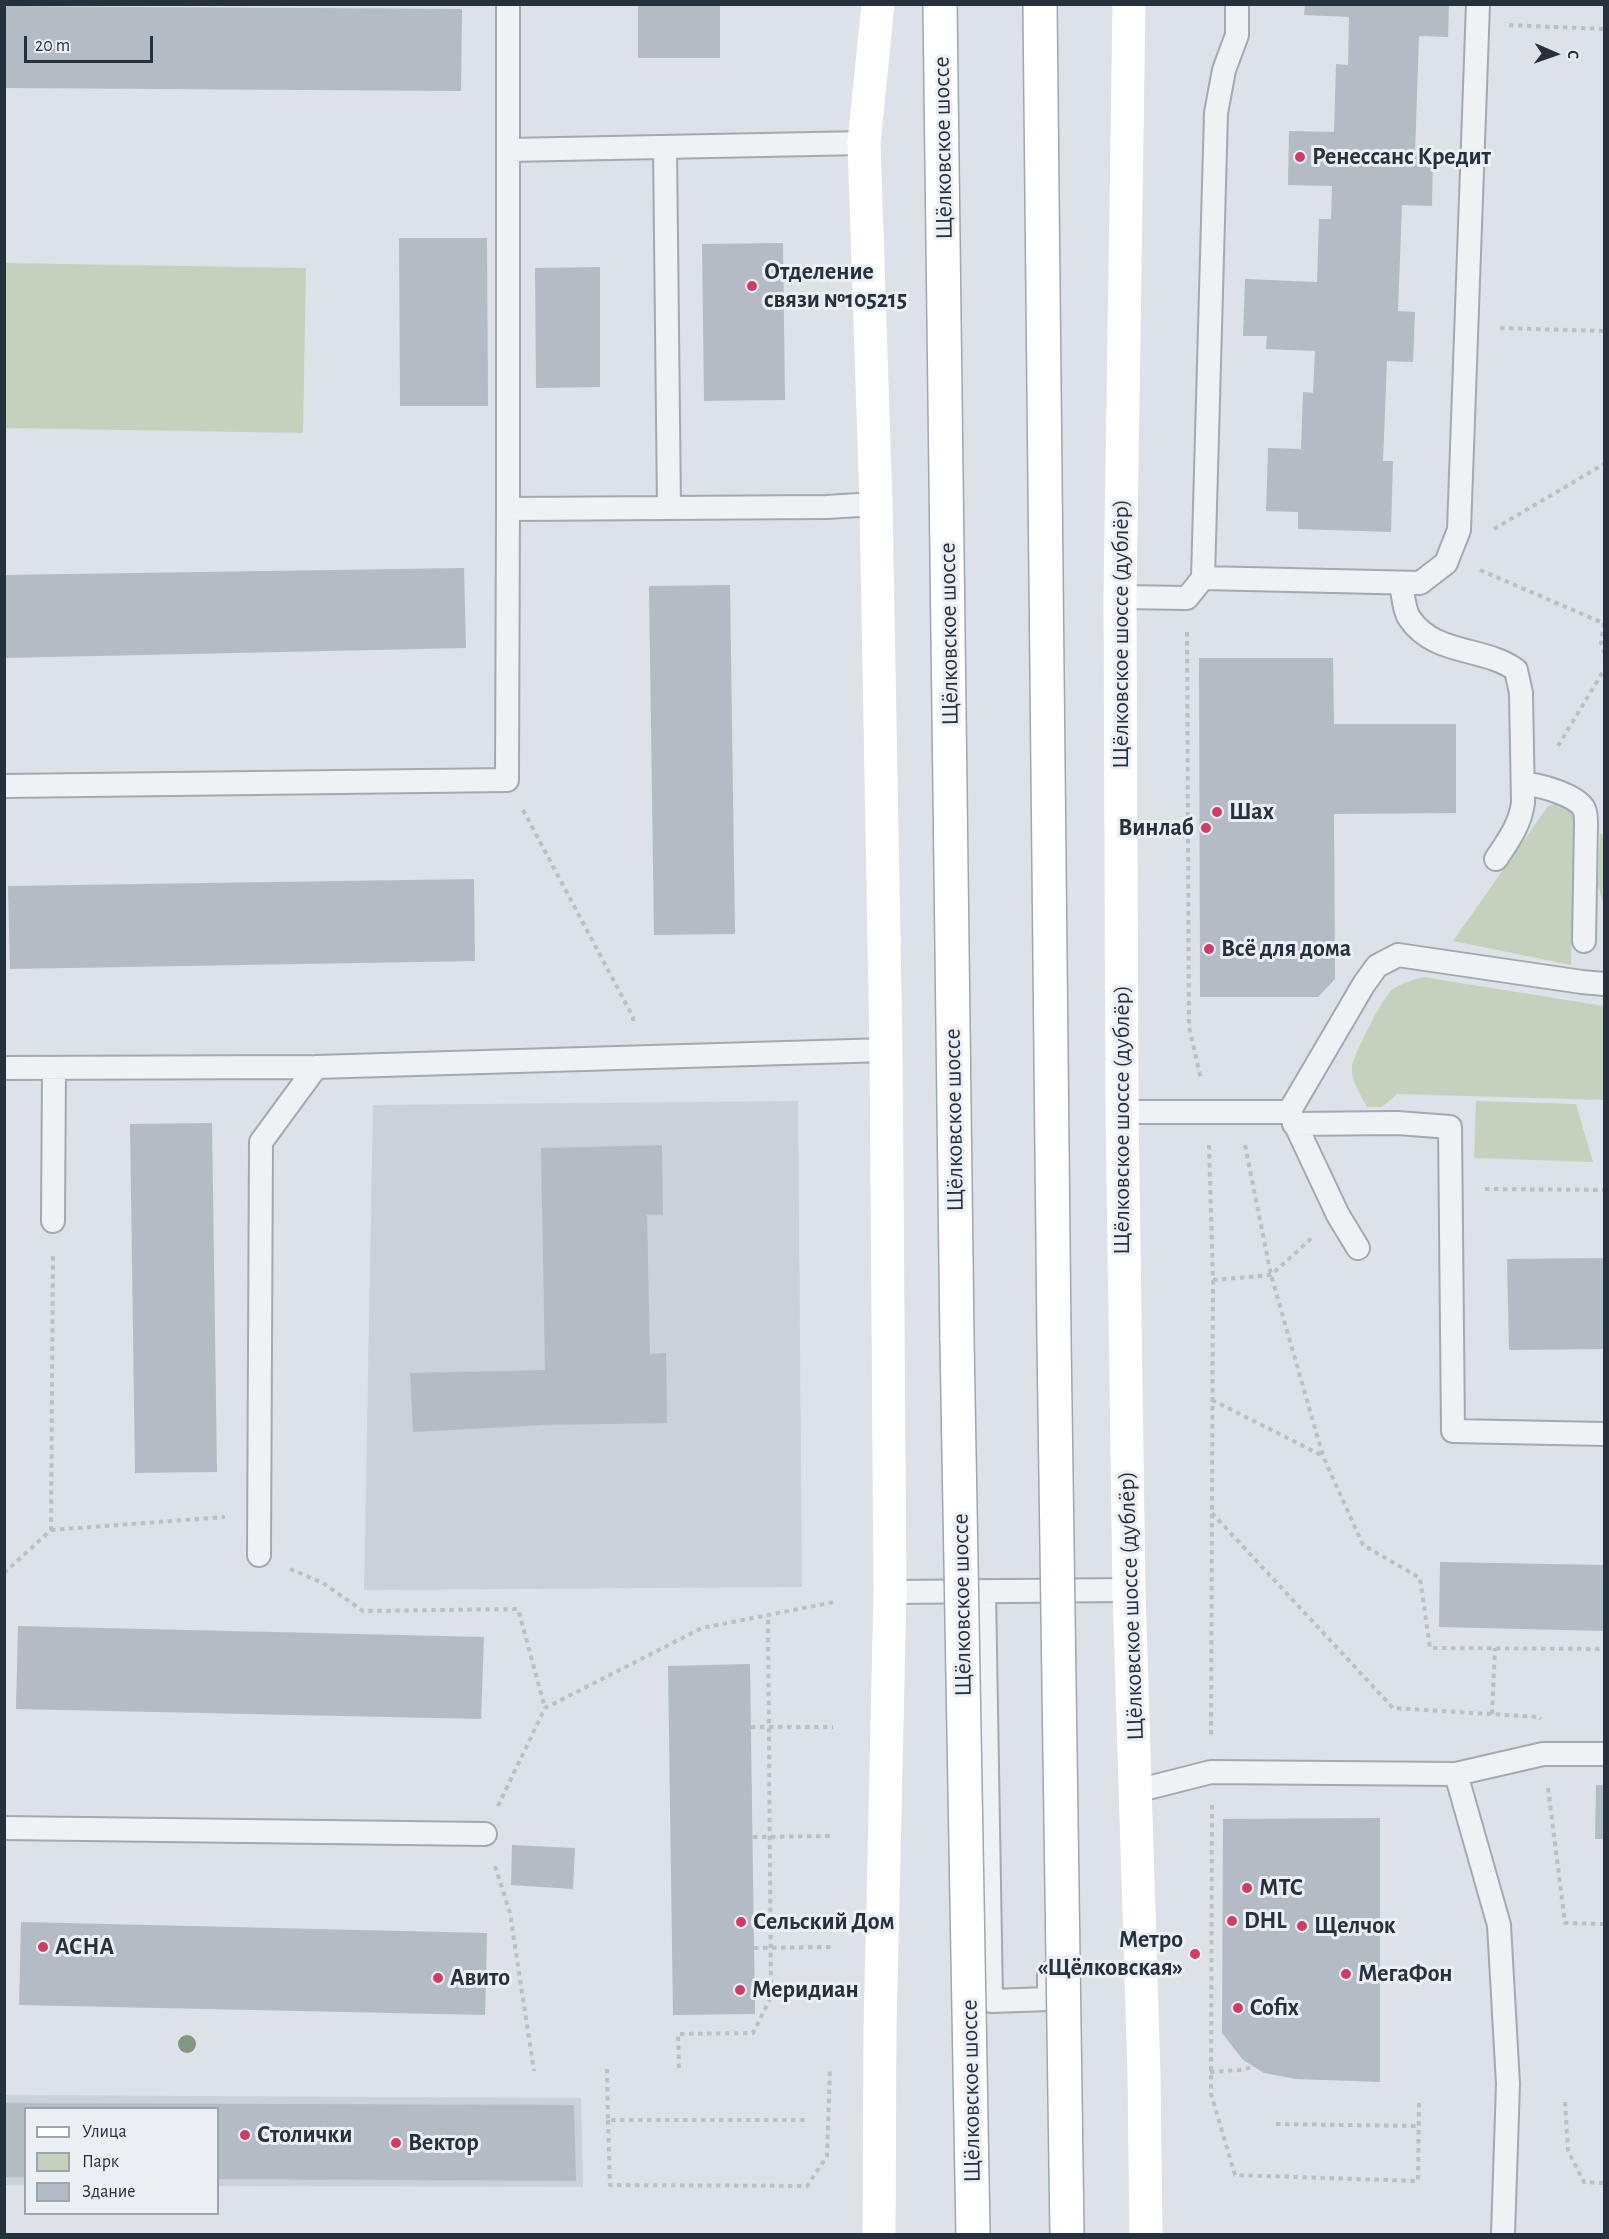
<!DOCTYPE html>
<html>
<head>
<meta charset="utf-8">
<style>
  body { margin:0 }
  #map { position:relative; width:1609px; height:2239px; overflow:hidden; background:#dce2e7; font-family:"Alegreya Sans",sans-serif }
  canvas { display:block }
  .frame { position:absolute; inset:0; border:6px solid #26313e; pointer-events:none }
  .legend { position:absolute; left:24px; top:2107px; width:195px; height:108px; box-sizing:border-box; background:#ecf0f5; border:2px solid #9da4ac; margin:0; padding:8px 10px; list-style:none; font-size:18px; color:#26313e }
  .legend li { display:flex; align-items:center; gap:12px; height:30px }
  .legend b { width:30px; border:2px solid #9da4ac }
  .north { position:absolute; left:1525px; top:24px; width:60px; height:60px; -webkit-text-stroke:4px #ecf0f5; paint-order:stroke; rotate:92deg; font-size:16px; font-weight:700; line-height:24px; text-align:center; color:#26313e }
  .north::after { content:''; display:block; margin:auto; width:21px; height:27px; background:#26313e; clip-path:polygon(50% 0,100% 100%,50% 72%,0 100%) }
  .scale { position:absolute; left:24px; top:36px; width:129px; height:27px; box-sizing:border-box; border:3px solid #26313e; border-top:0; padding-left:8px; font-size:18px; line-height:21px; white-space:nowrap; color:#26313e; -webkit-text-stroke:4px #ecf0f5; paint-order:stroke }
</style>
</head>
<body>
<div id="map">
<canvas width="1609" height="2239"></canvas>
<div class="frame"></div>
<ul class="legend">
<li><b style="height:8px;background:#fff"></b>Улица</li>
<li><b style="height:16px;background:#c4d1bd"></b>Парк</li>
<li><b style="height:16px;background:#b3bbc4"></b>Здание</li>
</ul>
<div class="north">С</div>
<div class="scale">20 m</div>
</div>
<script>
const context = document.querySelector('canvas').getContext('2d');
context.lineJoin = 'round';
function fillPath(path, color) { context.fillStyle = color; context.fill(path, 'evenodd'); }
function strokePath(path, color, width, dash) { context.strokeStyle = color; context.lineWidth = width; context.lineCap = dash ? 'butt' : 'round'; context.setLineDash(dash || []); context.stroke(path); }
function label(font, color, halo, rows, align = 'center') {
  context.font = font + ' "Alegreya Sans",sans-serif'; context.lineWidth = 6; context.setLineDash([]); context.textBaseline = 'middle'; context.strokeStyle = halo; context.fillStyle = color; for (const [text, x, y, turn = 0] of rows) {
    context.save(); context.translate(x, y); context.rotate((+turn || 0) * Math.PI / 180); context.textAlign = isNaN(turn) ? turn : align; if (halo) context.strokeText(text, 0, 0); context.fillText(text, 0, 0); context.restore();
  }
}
fillPath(new Path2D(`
  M 798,1101 L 802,1587 L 364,1590 L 373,1105 Z
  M 5,2095 L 581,2098 L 583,2187 L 218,2186 L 218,2108 L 26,2108 L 25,2185 L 5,2185 Z`), '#cad1d9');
fillPath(new Path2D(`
  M 5,263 L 306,268 L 303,433 L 5,428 Z
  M 1558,803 L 1566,805 L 1574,816 L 1571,965 L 1453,941 L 1548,806 Z
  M 1600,833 L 1604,836 L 1604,907 L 1598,885 Z
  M 1423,977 L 1604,1006 L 1604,1100 L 1397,1094 L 1382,1107 L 1367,1107 C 1361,1095 1351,1081 1352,1068 C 1352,1057 1384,995 1393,989 C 1402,983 1413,980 1423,977 Z
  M 1476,1101 L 1576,1104 L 1593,1162 L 1474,1158 Z`), '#c4d1bd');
fillPath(new Path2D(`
  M 638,4 L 720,4 L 720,58 L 638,58 Z
  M 1305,4 L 1449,4 L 1448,37 L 1419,36 L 1415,154 L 1433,155 L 1432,206 L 1402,205 L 1398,311 L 1415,312 L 1413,362 L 1387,361 L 1383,461 L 1393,461 L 1391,532 L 1298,529 L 1298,512 L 1266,511 L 1268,448 L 1301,449 L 1303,392 L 1313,393 L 1315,351 L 1266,349 L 1267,336 L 1243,336 L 1245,279 L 1317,282 L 1319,219 L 1331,219 L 1332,186 L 1288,185 L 1289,131 L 1334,132 L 1336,64 L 1348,65 L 1349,17 L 1304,15 Z
  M 4,6 L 462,9 L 461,91 L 4,88 Z
  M 399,238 L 487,238 L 488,406 L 400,406 Z
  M 783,243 L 785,400 L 704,401 L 702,244 Z
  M 600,267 L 600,387 L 536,388 L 535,268 Z
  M 464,568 L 466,648 L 4,658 L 4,575 Z
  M 730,585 L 735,934 L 654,935 L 649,586 Z
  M 1199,658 L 1333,658 L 1334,724 L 1456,724 L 1456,813 L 1334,814 L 1335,979 L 1318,997 L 1200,997 Z
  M 474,879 L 475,961 L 10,969 L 8,886 Z
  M 212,1123 L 217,1472 L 135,1473 L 130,1124 Z
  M 662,1145 L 663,1215 L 647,1215 L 650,1354 L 666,1353 L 667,1423 L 546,1425 L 413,1432 L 410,1373 L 545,1370 L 541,1148 Z
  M 1604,1258 L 1604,1349 L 1509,1350 L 1507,1259 Z
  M 1440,1562 L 1604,1565 L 1604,1631 L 1439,1627 Z
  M 18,1626 L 484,1637 L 481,1719 L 16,1709 Z
  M 750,1664 L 755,2014 L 673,2015 L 668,1666 Z
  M 1596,1785 L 1604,1785 L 1604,1839 L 1595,1839 Z
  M 1380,1818 L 1380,2082 L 1296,2079 L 1264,2073 L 1243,2060 L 1222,2033 L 1223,1819 Z
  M 512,1845 L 575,1848 L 573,1889 L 511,1885 Z
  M 21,1922 L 487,1933 L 485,2015 L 19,2005 Z
  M 4,2103 L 574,2105 L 576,2181 L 218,2179 L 218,2108 L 26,2108 L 26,2177 L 4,2177 Z`), '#b3bbc4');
const service = new Path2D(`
  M 665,147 L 669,508
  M 509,150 L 864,143
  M 508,509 L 508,4
  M 1203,578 L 1216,113 L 1224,70 L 1237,35 L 1237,4
  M 1401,583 C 1403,594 1404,611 1410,619 C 1434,655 1485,647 1516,670 L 1521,693 L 1523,803 C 1520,825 1508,841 1496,859
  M 1120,597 L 1187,598 L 1203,578 L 1420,583 L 1446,563 L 1459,530 L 1478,4
  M 1523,784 C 1538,784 1577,795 1584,809 C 1586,813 1586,820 1586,824 L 1584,941
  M 4,786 L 507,780 L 508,509 L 826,507 L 876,504
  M 316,1067 L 886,1050
  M 4,1068 L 316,1067 L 261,1142 L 259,1555
  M 1122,1112 L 1289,1112 L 1364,984 L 1377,966 L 1398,955 L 1582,982 L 1604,984
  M 1290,1113 L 1338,1215 L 1358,1248
  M 1294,1124 L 1397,1123 L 1450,1127 L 1453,1431 L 1604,1434
  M 53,1221 L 54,1069
  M 984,1591 L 991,2001 L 1049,1999 L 1049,1973
  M 890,1592 L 1129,1590
  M 1456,1774 L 1543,1754 L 1604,1754
  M 1136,1791 L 1211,1772 L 1456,1774 L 1499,1925 L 1508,2084 L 1503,2234
  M 4,1828 L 485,1834`);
const primary = new Path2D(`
  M 940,4 L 957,1340
  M 1040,4 L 1054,1339`);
strokePath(service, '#a2a9b1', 26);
strokePath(primary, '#9ba7b3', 36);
strokePath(new Path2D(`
  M 1509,25 L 1604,29
  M 1500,328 L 1604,331
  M 1494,529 L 1604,464
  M 1480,570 L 1603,623
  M 1604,623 L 1601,643 L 1604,653
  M 1187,632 L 1189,1027 L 1201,1079
  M 1558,746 L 1604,670
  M 523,810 L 633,1017 L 633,1024
  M 1209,1145 L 1213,1280 L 1211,1738
  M 1245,1145 L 1271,1275 L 1323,1456 L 1363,1545 L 1420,1578 L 1430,1648 L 1604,1649
  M 1485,1189 L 1604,1190
  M 1213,1280 L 1271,1275 L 1313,1237
  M 1212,1400 L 1323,1456
  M 1212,1513 L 1393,1708 L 1539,1717 L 1541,1719
  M 51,1530 L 225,1517
  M 290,1569 L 323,1583 L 363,1611 L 518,1609 L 545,1708
  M 4,1573 L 51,1530 L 53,1252
  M 1492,1714 L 1495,1648
  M 751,1727 L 833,1727
  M 1548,1788 L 1565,1923 L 1604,1924
  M 1212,1805 L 1211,2094 L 1235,2175 L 1418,2181 L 1419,2100
  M 498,1806 L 545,1708 L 702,1628 L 834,1602
  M 753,1837 L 832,1836
  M 495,1866 L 510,1913 L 534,2071
  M 754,1948 L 831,1947
  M 679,2068 L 678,2034 L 753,2033 L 771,1997 L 768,1615
  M 607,2069 L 608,2120 L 808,2120
  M 1210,2072 L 1240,2070 L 1253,2067
  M 1565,2102 L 1568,2151 L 1584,2182 L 1604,2183
  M 608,2120 L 610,2185 L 807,2186 L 827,2156 L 830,2068
  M 1276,2124 L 1418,2126`), '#bbc0c5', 4, [4.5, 4.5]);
strokePath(service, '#eff2f5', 22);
strokePath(new Path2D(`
  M 878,4 L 864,143 L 876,504 L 886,1050 L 890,1592 L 880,2030 L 879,2234
  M 1129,4 L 1120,597 L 1122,1112 L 1129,1590 L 1144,2075 L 1146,2234`), '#fff', 33);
strokePath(primary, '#fff', 33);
const primaryBridge = new Path2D(`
  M 1054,1339 L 1067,2234
  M 957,1340 L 973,2234`);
strokePath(primaryBridge, '#9ba7b3', 36, []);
strokePath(primaryBridge, '#fff', 33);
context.fillStyle = '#859784';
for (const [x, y] of [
  [187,2044]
]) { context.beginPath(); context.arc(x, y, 9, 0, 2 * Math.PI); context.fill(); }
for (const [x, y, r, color] of [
  [1300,157,6,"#d23c64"],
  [752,286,6,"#d23c64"],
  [1217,812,6,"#d23c64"],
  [1206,828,6,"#d23c64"],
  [1209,949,6,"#d23c64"],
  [1247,1888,6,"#d23c64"],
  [1232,1921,6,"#d23c64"],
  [741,1922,6,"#d23c64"],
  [1302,1926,6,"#d23c64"],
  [43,1947,6,"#d23c64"],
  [1195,1954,6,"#d23c64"],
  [1346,1974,6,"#d23c64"],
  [438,1978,6,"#d23c64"],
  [740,1990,6,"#d23c64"],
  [1238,2008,6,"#d23c64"],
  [245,2135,6,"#d23c64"],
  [396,2143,6,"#d23c64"]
]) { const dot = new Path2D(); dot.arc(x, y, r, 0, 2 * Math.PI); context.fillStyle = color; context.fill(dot); strokePath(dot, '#ecf0f5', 2); }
label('24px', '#26313e', '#ecf0f5', [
  ["Щёлковское шоссе",943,148,-91],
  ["Щёлковское шоссе",949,634,-91],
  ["Щёлковское шоссе (дублёр)",1121,634,-90],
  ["Щёлковское шоссе",954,1120,-91],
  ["Щёлковское шоссе (дублёр)",1122,1120,-90],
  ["Щёлковское шоссе",962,1605,-91],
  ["Щёлковское шоссе (дублёр)",1131,1606,-92],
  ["Щёлковское шоссе",971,2091,-91]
]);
label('bold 24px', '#26313e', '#ecf0f5', [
  ["Ренессанс Кредит",1312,157],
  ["Отделение",764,272],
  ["связи №105215",764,300],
  ["Шах",1229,812],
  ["Винлаб",1194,828,"right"],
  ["Всё для дома",1221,949],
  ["МТС",1259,1888],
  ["DHL",1244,1921],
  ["Сельский Дом",753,1922],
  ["Щелчок",1314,1926],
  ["Метро",1183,1940,"right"],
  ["«Щёлковская»",1183,1968,"right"],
  ["АСНА",55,1947],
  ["МегаФон",1358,1974],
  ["Авито",450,1978],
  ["Меридиан",752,1990],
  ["Cofix",1250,2008],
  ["Столички",257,2135],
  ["Вектор",408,2143]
], 'left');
</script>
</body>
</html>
